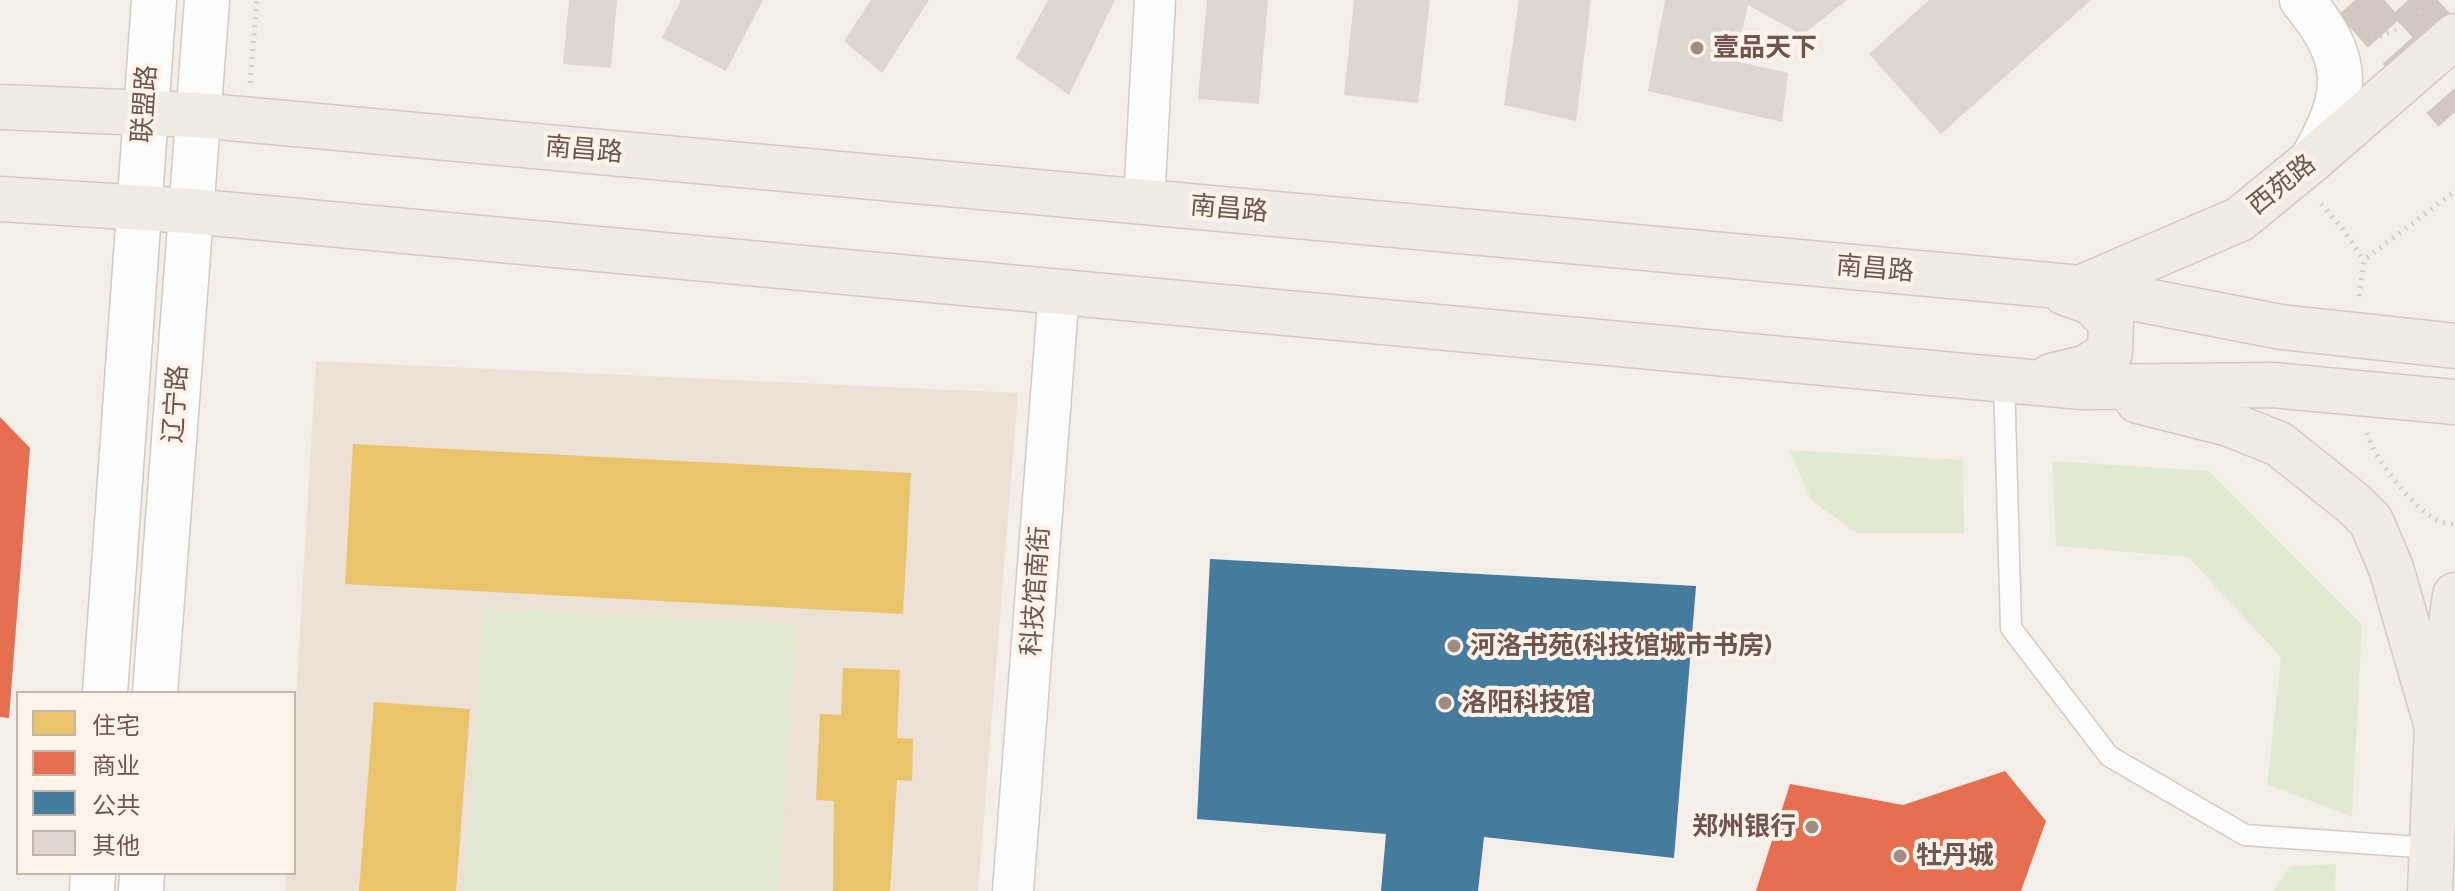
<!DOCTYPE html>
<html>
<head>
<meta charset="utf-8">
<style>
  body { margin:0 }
  #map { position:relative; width:2455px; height:891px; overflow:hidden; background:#f4eee8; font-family:Raleway,"Noto Sans SC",sans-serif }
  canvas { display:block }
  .legend { position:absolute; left:16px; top:691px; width:280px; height:184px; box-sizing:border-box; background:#fdf3e8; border:2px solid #c4b4a9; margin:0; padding:10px 14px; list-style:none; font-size:24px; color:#6f554b }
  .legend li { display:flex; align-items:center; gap:16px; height:40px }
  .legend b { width:40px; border:2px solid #c4b4a9 }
</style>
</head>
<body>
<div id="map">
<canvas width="2455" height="891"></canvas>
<ul class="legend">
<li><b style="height:22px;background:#e9c46a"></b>住宅</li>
<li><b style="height:22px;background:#e76f51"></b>商业</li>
<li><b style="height:22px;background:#457b9d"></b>公共</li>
<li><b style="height:22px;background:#e0d6d0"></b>其他</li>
</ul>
</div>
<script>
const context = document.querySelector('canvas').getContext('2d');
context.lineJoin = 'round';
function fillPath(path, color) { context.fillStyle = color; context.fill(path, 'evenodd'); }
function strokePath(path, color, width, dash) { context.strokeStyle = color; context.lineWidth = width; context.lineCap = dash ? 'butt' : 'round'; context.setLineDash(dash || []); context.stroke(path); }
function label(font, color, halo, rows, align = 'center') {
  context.font = font + ' Raleway,"Noto Sans SC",sans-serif'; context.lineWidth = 8; context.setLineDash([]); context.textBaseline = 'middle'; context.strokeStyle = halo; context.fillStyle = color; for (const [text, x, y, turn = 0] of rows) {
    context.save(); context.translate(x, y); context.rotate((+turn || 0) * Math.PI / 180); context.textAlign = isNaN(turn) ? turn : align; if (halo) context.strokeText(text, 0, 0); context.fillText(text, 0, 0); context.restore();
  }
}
fillPath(new Path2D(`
  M 316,361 L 1018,393 L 978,891 L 285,891 L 286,873 L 294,873 L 294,732 Z`), '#ede0d5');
fillPath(new Path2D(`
  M 1789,450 L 1963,460 L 1964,533 L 1857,533 L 1812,501 Z
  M 2052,461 L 2209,471 L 2362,625 L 2352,817 L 2267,784 L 2281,657 L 2188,557 L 2056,546 Z
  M 484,608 L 798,624 L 778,891 L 464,891 Z
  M 2336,864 L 2335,891 L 2274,891 L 2290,866 Z`), '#e2e9d3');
fillPath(new Path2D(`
  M 353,444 L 911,473 L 903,614 L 345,584 Z
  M 843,668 L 900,670 L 897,738 L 913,739 L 912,781 L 897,780 L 890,891 L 833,891 L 834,801 L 816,800 L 820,714 L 841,715 Z
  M 374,702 L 470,709 L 456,891 L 359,891 Z`), '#e9c46a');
fillPath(new Path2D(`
  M 0,417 L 30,448 L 9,718 L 0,717 Z
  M 2005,771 L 2046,821 L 2021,891 L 1756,891 L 1790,784 L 1903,805 Z`), '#e76f51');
fillPath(new Path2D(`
  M 1210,559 L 1696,586 L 1674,858 L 1484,837 L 1478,891 L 1381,891 L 1386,834 L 1197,819 Z`), '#457b9d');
fillPath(new Path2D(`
  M 569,0 L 617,0 L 611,68 L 563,64 Z
  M 681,0 L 763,0 L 726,71 L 662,38 Z
  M 871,0 L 929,0 L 882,73 L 844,41 Z
  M 1048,0 L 1115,0 L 1069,95 L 1016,58 Z
  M 1207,0 L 1268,0 L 1259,104 L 1198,99 Z
  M 1354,0 L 1430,0 L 1418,103 L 1344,95 Z
  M 1519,0 L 1591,0 L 1576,121 L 1504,105 Z
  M 1665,0 L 1847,0 L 1802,35 L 1748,5 L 1735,61 L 1788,73 L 1782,122 L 1648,91 Z
  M 1929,0 L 2091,0 L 1941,134 L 1869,54 Z`), '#e0d6d0');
strokePath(new Path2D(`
  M 2355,0 L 2455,112
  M 2408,0 L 2455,51`), '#d3c8c1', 44, [44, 22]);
const service = new Path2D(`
  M 2004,378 L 2011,628 L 2109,756 L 2245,835 L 2432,848`);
const minor = new Path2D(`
  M 1144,201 L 1155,0
  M 1013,891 L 1059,291`);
const tertiary = new Path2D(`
  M 2302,0 C 2353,61 2349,94 2312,160`);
const secondary = new Path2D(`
  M 105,693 L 154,0
  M 155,693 L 207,0
  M 92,891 L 93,873
  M 141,891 L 142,873`);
const primary = new Path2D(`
  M 0,107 L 197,115 L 2038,284 L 2080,288 L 2281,327 L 2455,346
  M 0,199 L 190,211 L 2082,387 L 2273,385 L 2455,402
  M 2080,288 L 2240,219 L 2312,160 L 2455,36
  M 2051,376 L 2087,367 L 2110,352 L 2111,322 L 2091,302 L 2065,293
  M 2138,401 L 2229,424 L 2279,444 L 2354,504 L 2371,521 L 2391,568 L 2437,727
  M 2430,891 L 2437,727 L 2455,595`);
strokePath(service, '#d3cbc6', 23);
strokePath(minor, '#d3cbc6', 43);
strokePath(tertiary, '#d3cbc6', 47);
strokePath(secondary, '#d3cac4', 47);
strokePath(primary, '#d3cac5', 47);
strokePath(new Path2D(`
  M 2419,13 L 2426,0
  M 2372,39 L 2401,28
  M 250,83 L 257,0
  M 2321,204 L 2342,228 L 2364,260
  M 2359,296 L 2364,260 L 2455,191
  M 2367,433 C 2375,460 2412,507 2437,520 C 2442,523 2449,523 2455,525`), '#d5ceca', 5, [2, 6]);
strokePath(service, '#fdfcfc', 20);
strokePath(minor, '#fdfcfc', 40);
strokePath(tertiary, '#fdfcfc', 44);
strokePath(secondary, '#fdfcfc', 44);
strokePath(primary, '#f0ebe5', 44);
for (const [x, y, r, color] of [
  [1697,48,8,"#9e8b82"],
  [1454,646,8,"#9e8b82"],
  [1445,703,8,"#9e8b82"],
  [1812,827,8,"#9e8b82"],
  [1900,856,8,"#9e8b82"]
]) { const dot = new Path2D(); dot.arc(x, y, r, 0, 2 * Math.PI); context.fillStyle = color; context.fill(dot); strokePath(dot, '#fdf3e8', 3); }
label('bold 26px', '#6f554b', '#fdf3e8', [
  ["壹品天下",1713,48],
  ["河洛书苑(科技馆城市书房)",1470,646],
  ["洛阳科技馆",1461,703],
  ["郑州银行",1796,827,"right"],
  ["牡丹城",1916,856]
], 'left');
label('26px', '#6f554b', '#fdf3e8', [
  ["联盟路",145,104,-86],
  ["南昌路",584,150,5],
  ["西苑路",2282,185,-39],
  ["南昌路",1229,209,5],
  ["南昌路",1875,269,5],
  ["辽宁路",176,404,-86],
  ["科技馆南街",1036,591,-86]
]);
</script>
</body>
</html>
